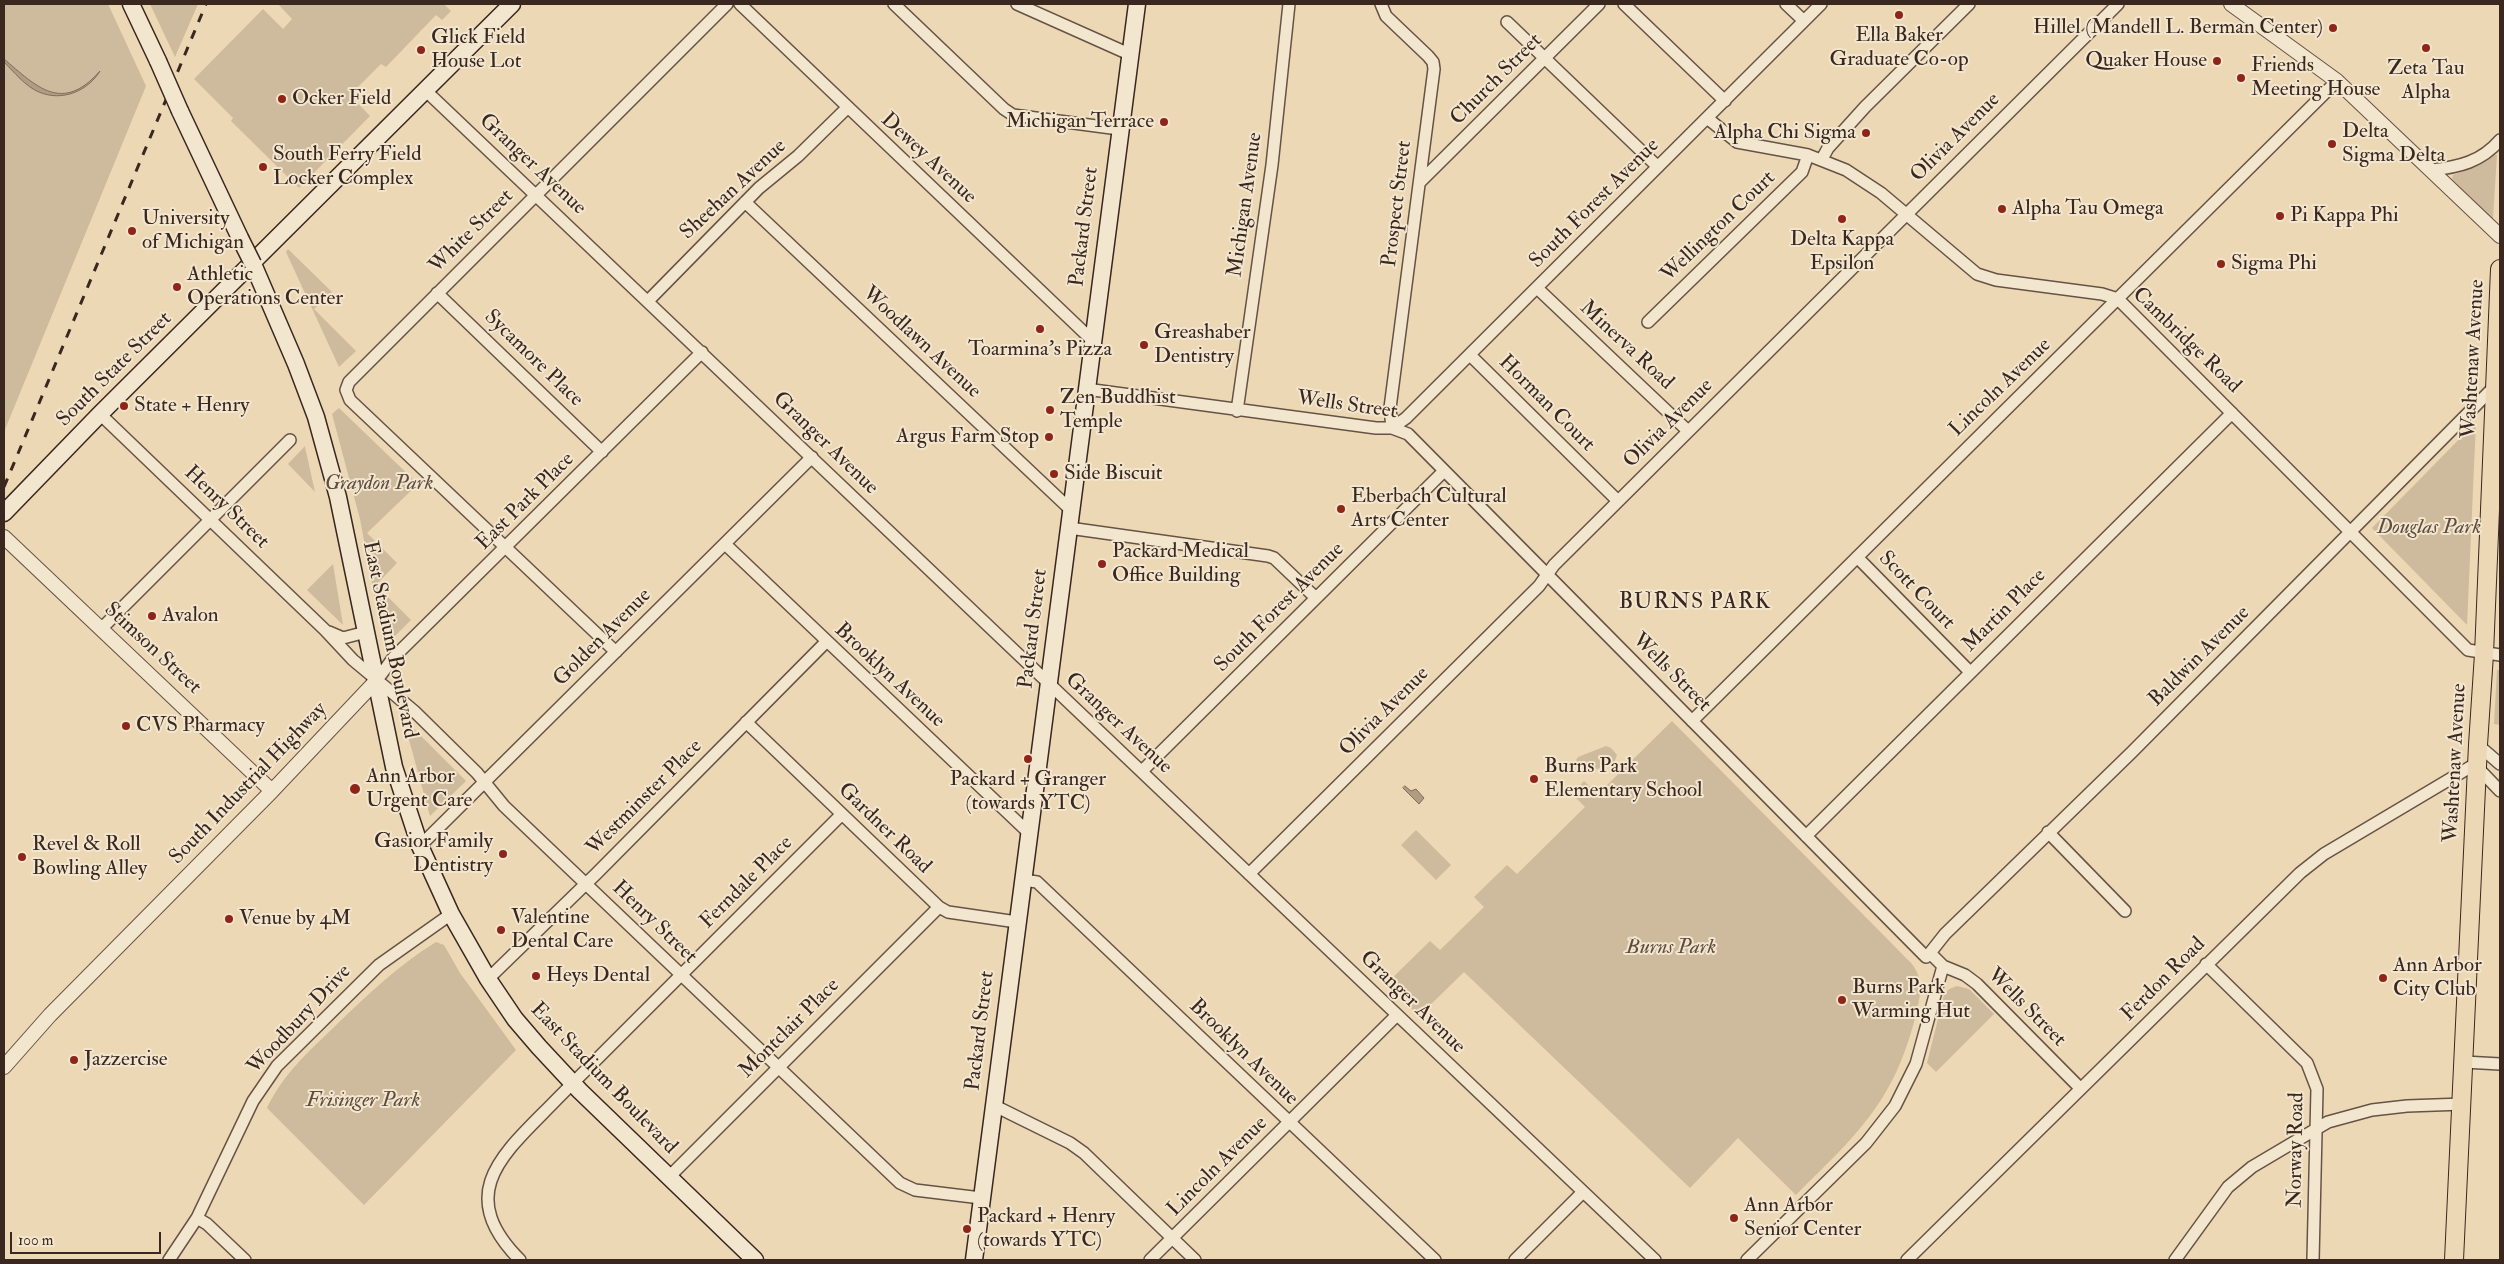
<!DOCTYPE html>
<html>
<head>
<meta charset="utf-8">
<style>
  body { margin:0 }
  #map { position:relative; width:2504px; height:1264px; overflow:hidden; background:#edd8b5; font-family:"IM FELL Double Pica",serif }
  canvas { display:block }
  .frame { position:absolute; inset:0; border:5px solid #392720; pointer-events:none }
  .scale { position:absolute; left:10px; top:1232px; width:151px; height:22px; box-sizing:border-box; border:2px solid #392720; border-top:0; padding-left:6px; font-size:15px; line-height:18px; white-space:nowrap; color:#392720; -webkit-text-stroke:4px #f3e6cf; paint-order:stroke }
</style>
</head>
<body>
<div id="map">
<canvas width="2504" height="1264"></canvas>
<div class="frame"></div>
<div class="scale">100 m</div>
</div>
<script>
const context = document.querySelector('canvas').getContext('2d');
context.lineJoin = 'round';
function fillPath(path, color) { context.fillStyle = color; context.fill(path, 'evenodd'); }
function strokePath(path, color, width, dash) { context.strokeStyle = color; context.lineWidth = width; context.lineCap = dash ? 'butt' : 'round'; context.setLineDash(dash || []); context.stroke(path); }
function label(font, color, halo, rows, align = 'center') {
  context.font = font + ' "IM FELL Double Pica",serif'; context.lineWidth = 4; context.setLineDash([]); context.textBaseline = 'middle'; context.strokeStyle = halo; context.fillStyle = color; for (const [text, x, y, turn = 0] of rows) {
    context.save(); context.translate(x, y); context.rotate((+turn || 0) * Math.PI / 180); context.textAlign = isNaN(turn) ? turn : align; if (halo) context.strokeText(text, 0, 0); context.fillText(text, 0, 0); context.restore();
  }
}
fillPath(new Path2D(`
  M 4,4 L 108,4 L 146,86 L 4,432 Z
  M 150,4 L 198,4 L 175,57 Z
  M 278,4 L 444,4 L 451,11 L 442,20 L 436,15 L 386,67 L 381,64 L 350,95 L 370,116 L 299,188 L 231,121 L 233,118 L 194,79 L 263,9 L 283,29 L 292,19 Z
  M 2494,155 L 2497,155 L 2493,218 L 2491,218 L 2452,179 L 2453,175 L 2482,163 Z
  M 288,249 L 332,292 L 314,309 L 356,351 L 339,367 L 286,252 Z
  M 339,408 L 418,484 L 367,533 L 397,563 L 376,585 L 411,620 L 386,645 L 382,637 L 360,519 L 332,414 Z
  M 2476,422 L 2467,625 L 2372,528 Z
  M 305,446 L 305,447 L 315,492 L 288,464 Z
  M 333,564 L 343,625 L 307,590 Z
  M 2497,670 L 2500,670 L 2500,725 L 2494,724 Z
  M 403,718 L 466,781 L 430,816 Z
  M 1672,721 L 1912,964 C 1925,981 1920,998 1915,1018 C 1893,1104 1856,1135 1796,1195 L 1738,1138 L 1690,1188 L 1464,972 L 1419,1016 L 1386,984 L 1430,941 L 1440,950 L 1484,907 L 1474,897 L 1507,865 L 1517,874 L 1585,807 L 1572,794 L 1584,781 L 1598,794 Z
  M 1606,746 L 1611,748 L 1617,755 L 1614,763 L 1583,774 L 1576,760 L 1578,757 Z
  M 1416,830 L 1451,865 L 1436,880 L 1401,845 Z
  M 436,942 L 444,945 L 460,973 L 516,1050 L 364,1205 L 267,1108 C 282,1076 306,1054 331,1030 C 365,997 397,966 436,942 Z
  M 1957,986 L 1969,989 L 1994,1014 L 1936,1072 L 1927,1063 L 1944,995 L 1949,989 Z`), '#ceba9c');
const water = new Path2D(`
  M 4,59 C 37,87 62,114 100,71 C 88,91 62,102 39,92 C 26,87 14,72 4,62 Z
  M 1405,786 L 1411,791 L 1416,789 L 1424,798 L 1419,804 L 1403,788 Z`);
fillPath(water, '#b09c82');
strokePath(water, '#806d5b', 1);
const minor = new Path2D(`
  M 740,4 L 1092,340
  M 894,4 L 1004,109 L 1013,115 L 1119,129
  M 1017,4 L 1129,54
  M 1381,4 L 1386,16 L 1428,56 L 1433,62 L 1434,69 L 1390,408 L 1392,428
  M 1624,4 L 1725,101
  M 1786,4 L 1804,21
  M 1507,22 L 1658,167
  M 425,90 L 1655,1260
  M 1707,118 L 1737,142 L 1808,155 L 1846,170 L 1881,193 L 1977,274 L 1996,280 L 2102,294 L 2118,299 L 2468,650 L 2500,655
  M 1822,159 L 1828,148 L 1865,107 L 1969,4
  M 2431,170 C 2459,167 2481,162 2500,140
  M 1420,182 L 1599,4
  M 745,202 L 1072,511
  M 1537,288 L 1688,431
  M 437,293 L 602,452
  M 648,301 L 759,188 L 798,156 L 847,108
  M 1648,322 L 1802,172 L 1808,155
  M 1470,355 L 1618,501
  M 1086,389 L 1376,428 L 1392,428 L 1408,434 L 1926,957 L 1930,953 L 1943,966 L 1965,975 L 1977,984 L 2080,1088
  M 1237,411 L 1272,165 L 1289,4
  M 100,414 L 325,630 L 353,660 L 414,711 L 477,773 L 504,806 L 900,1183 L 915,1190 L 981,1198
  M 1392,428 L 1406,418 L 1821,4
  M 1069,528 L 1268,556 L 1274,558 L 1316,598
  M 725,544 L 1029,833
  M 1857,557 L 1970,672
  M 101,629 L 290,440
  M 329,632 L 343,638 L 366,632
  M 616,652 L 350,400 L 346,390 L 349,382 L 727,4
  M 377,680 L 394,657 L 702,352
  M 1692,721 L 2337,81
  M 746,722 L 939,907 L 948,912 L 1017,922
  M 2478,745 L 2500,764
  M 2477,767 L 2500,791
  M 1142,771 L 1444,471
  M 2048,832 L 2125,911
  M 1806,836 L 2232,413
  M 420,846 L 812,457
  M 1249,874 L 1539,586 L 1554,565 L 2118,4
  M 1023,880 L 1037,882 L 1435,1260
  M 1930,953 L 1945,934 L 2132,752 L 2495,386
  M 2206,964 L 2307,1063 L 2317,1089 L 2313,1260
  M 488,979 L 596,874 L 826,642
  M 2464,1062 L 2500,1064
  M 993,1105 L 1070,1143 L 1084,1153 L 1195,1260
  M 668,1178 L 939,907
  M 197,1218 L 207,1224 L 245,1260
  M 169,1260 L 197,1218 L 253,1101 L 277,1066 L 379,965 L 451,914
  M 520,1260 C 451,1191 507,1151 558,1098 L 842,814
  M 1150,1260 L 1397,1015
  M 1515,1260 L 1583,1192
  M 1747,1260 L 1866,1143 L 1895,1106 L 1916,1064 L 1943,966
  M 1907,1260 L 2300,873 L 2324,854 L 2477,763
  M 2175,1260 L 2228,1187 L 2252,1167 L 2328,1122 L 2372,1110 L 2407,1106 L 2463,1104`);
const tertiary = new Path2D(`
  M 2231,4 L 2337,81 L 2500,236
  M 4,537 L 272,791
  M 4,1067 L 50,1015 L 272,791 L 377,680`);
const secondary = new Path2D(`
  M 131,4 L 158,61
  M 180,111 L 240,238
  M 253,264 L 296,364 L 316,417 L 338,497 L 394,767 L 420,846 L 451,914 L 488,979 L 515,1019 L 539,1047 L 580,1091 L 755,1260
  M 4,513 L 100,414 L 512,4
  M 974,1260 L 1137,4`);
const primary = new Path2D(`
  M 2454,1260 L 2478,745 L 2484,654 L 2500,269`);
strokePath(minor, '#665345', 14);
strokePath(tertiary, '#665345', 16);
strokePath(secondary, '#392720', 19);
strokePath(primary, '#392720', 20);
strokePath(minor, '#f3e6cf', 11);
strokePath(tertiary, '#f3e6cf', 14);
strokePath(secondary, '#f3e6cf', 16);
strokePath(primary, '#edd8b5', 18);
strokePath(new Path2D(`
  M 4,487 L 206,4`), '#392720', 3, [9, 9]);
const secondaryBridge = new Path2D(`
  M 158,61 L 180,111
  M 240,238 L 253,264`);
strokePath(secondaryBridge, '#392720', 19, []);
strokePath(secondaryBridge, '#f3e6cf', 16);
for (const [x, y, r, color] of [
  [1899,15,5,"#8f2418"],
  [2333,28,5,"#8f2418"],
  [2426,48,5,"#8f2418"],
  [421,50,5,"#8f2418"],
  [2217,61,5,"#8f2418"],
  [2241,78,5,"#8f2418"],
  [282,99,5,"#8f2418"],
  [1164,122,5,"#8f2418"],
  [1866,133,5,"#8f2418"],
  [2332,144,5,"#8f2418"],
  [263,167,5,"#8f2418"],
  [2002,209,5,"#8f2418"],
  [2280,216,5,"#8f2418"],
  [1842,219,5,"#8f2418"],
  [132,231,5,"#8f2418"],
  [2221,264,5,"#8f2418"],
  [177,287,5,"#8f2418"],
  [1040,329,5,"#8f2418"],
  [1144,345,5,"#8f2418"],
  [124,406,5,"#8f2418"],
  [1050,410,5,"#8f2418"],
  [1049,437,5,"#8f2418"],
  [1054,474,5,"#8f2418"],
  [1341,509,5,"#8f2418"],
  [1102,564,5,"#8f2418"],
  [152,616,5,"#8f2418"],
  [126,726,5,"#8f2418"],
  [1028,759,5,"#8f2418"],
  [1534,779,5,"#8f2418"],
  [355,789,6,"#8f2418"],
  [503,854,5,"#8f2418"],
  [22,857,5,"#8f2418"],
  [229,919,5,"#8f2418"],
  [501,930,5,"#8f2418"],
  [536,976,5,"#8f2418"],
  [2383,978,5,"#8f2418"],
  [1842,1000,5,"#8f2418"],
  [74,1060,5,"#8f2418"],
  [1734,1218,5,"#8f2418"],
  [967,1229,5,"#8f2418"]
]) { const dot = new Path2D(); dot.arc(x, y, r, 0, 2 * Math.PI); context.fillStyle = color; context.fill(dot); strokePath(dot, '#f3e6cf', 2); }
label('21px', '#392720', '#f3e6cf', [
  ["Hillel (Mandell L. Berman Center)",2323,28,"right"],
  ["Ella Baker",1899,36,"center"],
  ["Graduate Co-op",1899,60,"center"],
  ["Glick Field",431,38],
  ["House Lot",431,62],
  ["Quaker House",2207,61,"right"],
  ["Friends",2251,66],
  ["Meeting House",2251,90],
  ["Zeta Tau",2426,69,"center"],
  ["Alpha",2426,93,"center"],
  ["Ocker Field",292,99],
  ["Michigan Terrace",1154,122,"right"],
  ["Delta",2342,132],
  ["Sigma Delta",2342,156],
  ["Alpha Chi Sigma",1856,133,"right"],
  ["South Ferry Field",273,155],
  ["Locker Complex",273,179],
  ["Alpha Tau Omega",2012,209],
  ["Pi Kappa Phi",2290,216],
  ["University",142,219],
  ["of Michigan",142,243],
  ["Delta Kappa",1842,240,"center"],
  ["Epsilon",1842,264,"center"],
  ["Sigma Phi",2231,264],
  ["Athletic",187,275],
  ["Operations Center",187,299],
  ["Greashaber",1154,333],
  ["Dentistry",1154,357],
  ["Toarmina's Pizza",1040,350,"center"],
  ["Zen Buddhist",1060,398],
  ["Temple",1060,422],
  ["State + Henry",134,406],
  ["Argus Farm Stop",1039,437,"right"],
  ["Side Biscuit",1064,474],
  ["Eberbach Cultural",1351,497],
  ["Arts Center",1351,521],
  ["Packard Medical",1112,552],
  ["Office Building",1112,576],
  ["Avalon",162,616],
  ["CVS Pharmacy",136,726],
  ["Burns Park",1544,767],
  ["Elementary School",1544,791],
  ["Ann Arbor",366,777],
  ["Urgent Care",366,801],
  ["Packard + Granger",1028,780,"center"],
  ["(towards YTC)",1028,804,"center"],
  ["Gasior Family",493,842,"right"],
  ["Dentistry",493,866,"right"],
  ["Revel & Roll",32,845],
  ["Bowling Alley",32,869],
  ["Valentine",511,918],
  ["Dental Care",511,942],
  ["Venue by 4M",239,919],
  ["Ann Arbor",2393,966],
  ["City Club",2393,990],
  ["Heys Dental",546,976],
  ["Burns Park",1852,988],
  ["Warming Hut",1852,1012],
  ["Jazzercise",84,1060],
  ["Ann Arbor",1744,1206],
  ["Senior Center",1744,1230],
  ["Packard + Henry",977,1217],
  ["(towards YTC)",977,1241]
], 'left');
label('21px', '#392720', '#f3e6cf', [
  ["Church Street",1497,80,-45],
  ["Olivia Avenue",1956,138,-45],
  ["Dewey Avenue",928,159,43],
  ["Granger Avenue",532,165,43],
  ["Sheehan Avenue",734,190,-43],
  ["Prospect Street",1398,204,-83],
  ["South Forest Avenue",1595,204,-45],
  ["Michigan Avenue",1246,205,-82],
  ["Packard Street",1085,227,-83],
  ["Wellington Court",1719,227,-44],
  ["White Street",472,232,-45],
  ["Cambridge Road",2186,341,44],
  ["Woodlawn Avenue",921,343,43],
  ["Minerva Road",1626,346,43],
  ["Sycamore Place",533,359,44],
  ["Washtenaw Avenue",2474,359,-87],
  ["South State Street",115,370,-45],
  ["Lincoln Avenue",2001,388,-44],
  ["Horman Court",1546,404,45],
  ["Wells Street",1347,406,8],
  ["Olivia Avenue",1669,424,-45],
  ["Granger Avenue",825,444,44],
  ["East Park Place",526,502,-45],
  ["Henry Street",226,508,44],
  ["Scott Court",1916,591,46],
  ["South Forest Avenue",1280,608,-45],
  ["Martin Place",2005,611,-45],
  ["Packard Street",1034,629,-83],
  ["Golden Avenue",603,638,-45],
  ["East Stadium Boulevard",389,640,78],
  ["Stimson Street",152,649,43],
  ["Baldwin Avenue",2200,657,-45],
  ["Wells Street",1671,673,45],
  ["Brooklyn Avenue",889,676,43],
  ["Olivia Avenue",1385,712,-45],
  ["Granger Avenue",1118,724,43],
  ["Washtenaw Avenue",2456,763,-87],
  ["South Industrial Highway",249,784,-46],
  ["Westminster Place",645,798,-45],
  ["Gardner Road",884,829,44],
  ["Ferndale Place",747,883,-45],
  ["Henry Street",654,923,44],
  ["Ferdon Road",2164,980,-45],
  ["Granger Avenue",1412,1003,44],
  ["Wells Street",2026,1008,45],
  ["Woodbury Drive",300,1020,-47],
  ["Montclair Place",790,1029,-45],
  ["Packard Street",981,1031,-83],
  ["Brooklyn Avenue",1243,1053,44],
  ["East Stadium Boulevard",603,1079,46],
  ["Norway Road",2297,1150,-89],
  ["Lincoln Avenue",1218,1167,-45]
]);
label('italic 21px', '#5e4c3f', '#f3e6cf', [
  ["Graydon Park",379,484],
  ["Douglas Park",2429,528],
  ["Burns Park",1671,948],
  ["Frisinger Park",363,1101]
]);
context.letterSpacing = '1px';
label('22px', '#392720', '#f3e6cf', [
  ["BURNS PARK",1695,603]
]);
context.letterSpacing = '0px';
</script>
</body>
</html>
